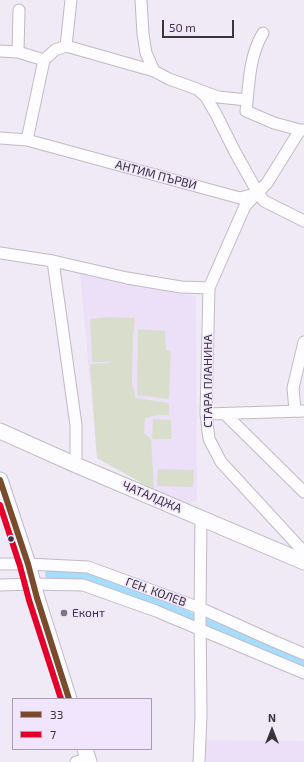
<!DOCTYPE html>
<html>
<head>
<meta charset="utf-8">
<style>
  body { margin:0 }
  #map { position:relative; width:304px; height:762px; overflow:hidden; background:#f0eaf7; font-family:"Exo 2",sans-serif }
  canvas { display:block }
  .legend { position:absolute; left:12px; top:698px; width:140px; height:52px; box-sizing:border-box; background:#f0e5fc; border:1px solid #a79eb0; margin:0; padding:5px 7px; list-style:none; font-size:12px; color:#3a343f }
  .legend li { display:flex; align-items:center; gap:8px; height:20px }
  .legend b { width:20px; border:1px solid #a79eb0 }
  .north { position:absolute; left:252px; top:710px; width:40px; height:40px; -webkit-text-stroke:3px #f0e5fc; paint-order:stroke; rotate:0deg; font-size:11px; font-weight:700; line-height:16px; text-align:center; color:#3a343f }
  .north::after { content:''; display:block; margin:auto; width:14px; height:18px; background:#3a343f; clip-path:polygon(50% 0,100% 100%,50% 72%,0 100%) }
  .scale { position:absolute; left:162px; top:20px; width:72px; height:18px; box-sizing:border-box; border:2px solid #3a343f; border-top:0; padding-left:5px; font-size:12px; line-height:14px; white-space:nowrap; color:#3a343f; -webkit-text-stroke:3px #f0e5fc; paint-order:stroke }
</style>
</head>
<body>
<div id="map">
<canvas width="304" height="762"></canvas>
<ul class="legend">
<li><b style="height:5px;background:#7a4b2a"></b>33</li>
<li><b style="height:5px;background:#e4002b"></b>7</li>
</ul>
<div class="north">N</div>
<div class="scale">50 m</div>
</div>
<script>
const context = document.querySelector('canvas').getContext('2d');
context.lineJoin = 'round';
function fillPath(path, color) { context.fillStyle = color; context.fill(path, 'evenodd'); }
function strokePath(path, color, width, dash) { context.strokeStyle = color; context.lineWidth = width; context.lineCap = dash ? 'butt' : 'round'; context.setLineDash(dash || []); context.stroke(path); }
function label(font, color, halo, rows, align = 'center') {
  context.font = font + ' "Exo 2",sans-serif'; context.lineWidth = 3; context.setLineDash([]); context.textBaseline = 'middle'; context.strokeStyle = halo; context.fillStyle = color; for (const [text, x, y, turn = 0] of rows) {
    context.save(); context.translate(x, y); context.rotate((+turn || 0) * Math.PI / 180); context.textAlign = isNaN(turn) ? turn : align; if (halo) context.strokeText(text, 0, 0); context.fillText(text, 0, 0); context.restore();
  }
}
fillPath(new Path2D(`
  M 80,274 L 196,296 L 197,500 L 189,505 L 154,490 L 144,484 L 97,458 Z
  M 200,740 L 304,741 L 304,762 L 199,762 Z`), '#ece0f9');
fillPath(new Path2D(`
  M 109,317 L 135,318 L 133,338 L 132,384 L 135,393 L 135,398 L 169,403 L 169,415 L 158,415 L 145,418 L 144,433 L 151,439 L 154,490 L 97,458 L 90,364 L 110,363 L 110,362 L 92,362 L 90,319 Z
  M 138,329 L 165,331 L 166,350 L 171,351 L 169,399 L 137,395 Z
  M 153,419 L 171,420 L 171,439 L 152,439 Z
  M 158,469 L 194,470 L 193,487 L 157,486 Z`), '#d9decc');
strokePath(new Path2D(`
  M 50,574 L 78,574 L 144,598 L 304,664`), '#a6ddfc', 10);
const street = new Path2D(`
  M 141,0 L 143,34 L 146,53 L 154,71
  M 19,10 L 18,52 L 44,60
  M 263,33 C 249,56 249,85 246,111 L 274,123 L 300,130 L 304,130
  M 66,46 L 154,71 L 169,79 L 197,89 L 206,97 L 216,114 L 235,152 L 258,193
  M 0,51 L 18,52
  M 199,90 L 218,97 L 247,100
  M 300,130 L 267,183 L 245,206 L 209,288 L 206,414 L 209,439 L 221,462 L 304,552
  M 0,138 L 27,140 L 240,198 L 258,193 L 264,201 L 304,221
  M 27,140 L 44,60 L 55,50 L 66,46 L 71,0
  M 0,253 L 53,261 L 127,278 L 181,287 L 209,288
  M 53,261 L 76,425 L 76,465
  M 295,410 L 293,388 L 304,342
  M 206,414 L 304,411
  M 225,414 L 304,492
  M 0,564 L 28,564 L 88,567 L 200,608 L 271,640 L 304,654
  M 0,585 L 33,584 L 83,585 L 156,611 L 304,673
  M 76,762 L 88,759
  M 199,762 L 201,716 L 200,614 L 201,518`);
const secondary = new Path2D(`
  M 0,431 L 76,465 L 304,562
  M 0,480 L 28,564 L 37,598 L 69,699
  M 85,749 L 89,762`);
strokePath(street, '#c0bac6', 13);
strokePath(secondary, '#c0bac6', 17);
strokePath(street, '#fdfcfe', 11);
strokePath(secondary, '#fdfcfe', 15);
strokePath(new Path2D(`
  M 0,480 L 28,564 L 37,598 L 69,699`), '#7a4b2a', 6);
strokePath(new Path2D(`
  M 0,505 L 20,566 L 29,600 L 61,699`), '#e4002b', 6);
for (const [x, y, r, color] of [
  [11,539,3.5,"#3a343f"],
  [64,613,4,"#7a747f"]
]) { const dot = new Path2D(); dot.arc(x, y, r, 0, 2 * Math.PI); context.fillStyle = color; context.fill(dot); strokePath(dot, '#f0e5fc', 1.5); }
label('12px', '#3a343f', '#f0e5fc', [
  ["АНТИМ ПЪРВИ",156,175,15],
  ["СТАРА ПЛАНИНА",208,381,-90],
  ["ЧАТАЛДЖА",152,497,23],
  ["ГЕН. КОЛЕВ",156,592,20]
]);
label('12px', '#3a343f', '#f0e5fc', [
  ["Еконт",72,613]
], 'left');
</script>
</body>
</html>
